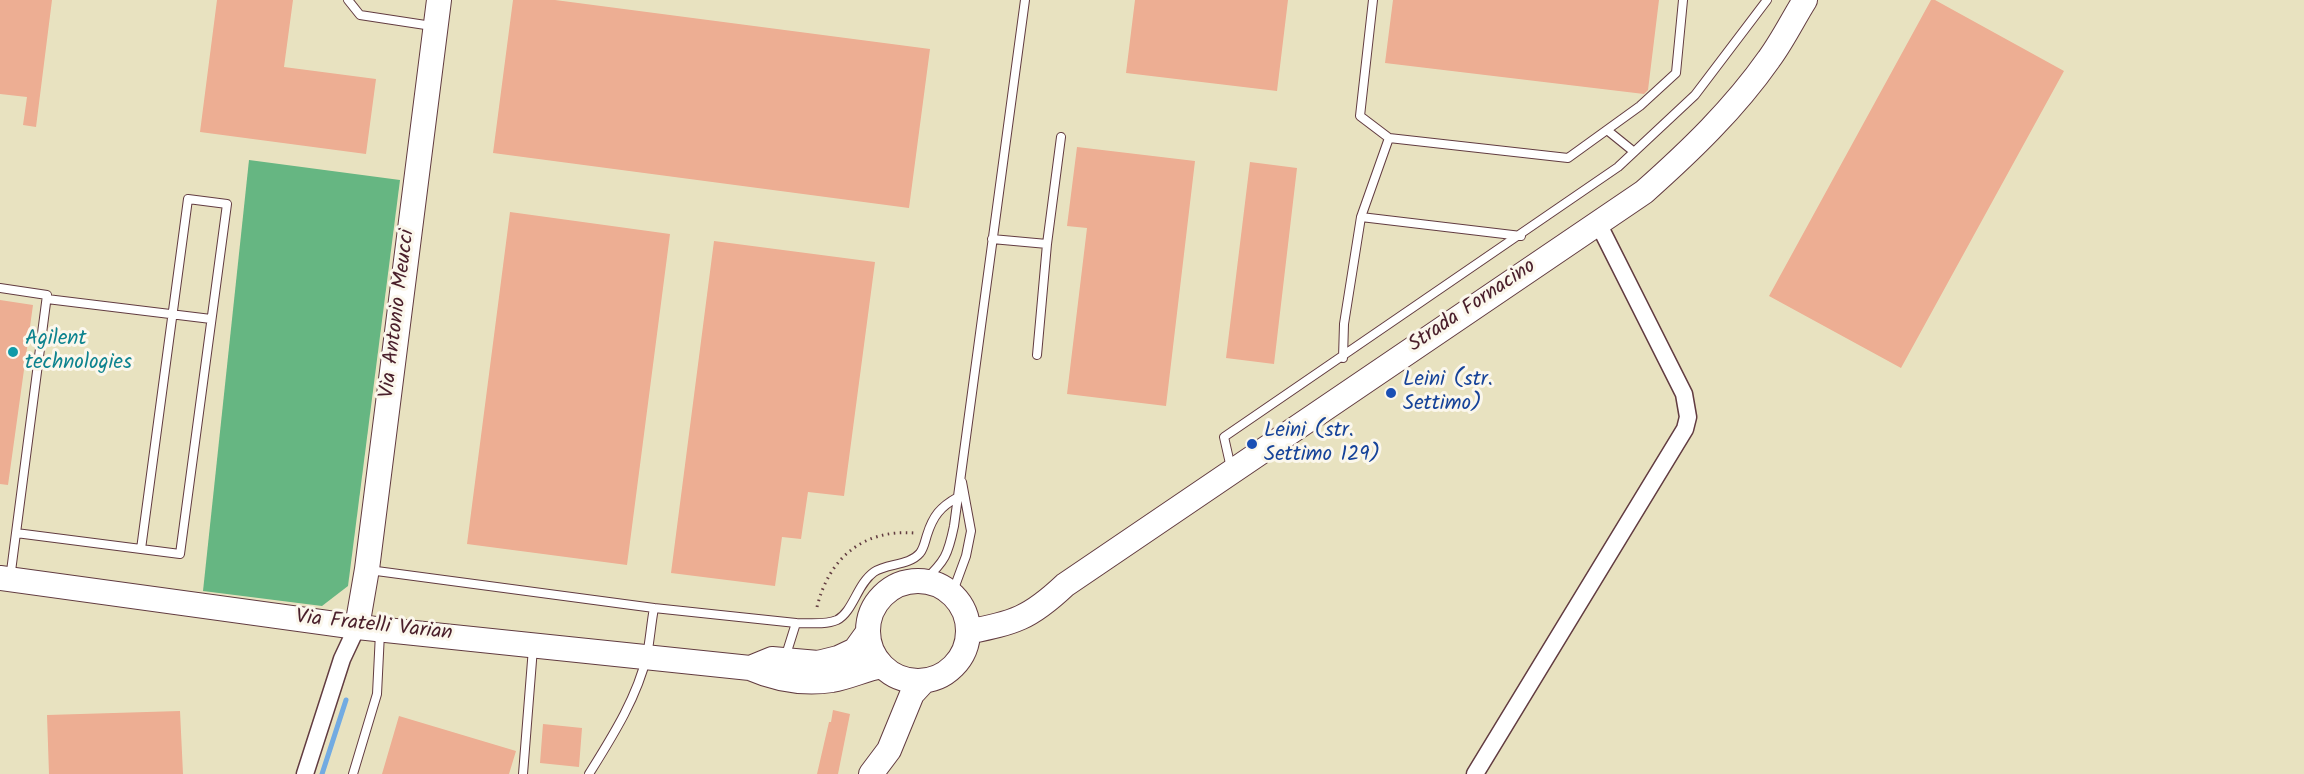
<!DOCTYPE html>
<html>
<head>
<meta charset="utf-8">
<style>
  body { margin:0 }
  canvas { display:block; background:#e8e2c0 }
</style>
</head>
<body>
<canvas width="2304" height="774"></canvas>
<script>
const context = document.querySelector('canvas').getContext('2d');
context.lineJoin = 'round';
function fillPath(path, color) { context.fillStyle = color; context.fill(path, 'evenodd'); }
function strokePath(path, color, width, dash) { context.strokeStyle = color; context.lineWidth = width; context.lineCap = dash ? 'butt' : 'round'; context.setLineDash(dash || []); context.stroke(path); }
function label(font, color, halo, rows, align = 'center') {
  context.font = font + ' Kalam,sans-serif'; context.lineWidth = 6; context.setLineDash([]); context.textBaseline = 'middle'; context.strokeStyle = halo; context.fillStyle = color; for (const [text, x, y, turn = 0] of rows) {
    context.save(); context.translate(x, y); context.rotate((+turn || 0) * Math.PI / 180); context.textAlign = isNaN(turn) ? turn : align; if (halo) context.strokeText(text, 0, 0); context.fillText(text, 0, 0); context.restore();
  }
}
fillPath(new Path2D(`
  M 249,160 L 400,180 L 348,586 L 322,606 L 203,591 Z`), '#66b682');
strokePath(new Path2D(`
  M 322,774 L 346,700`), '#72abe2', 5);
fillPath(new Path2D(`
  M 0,0 L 52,0 L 36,127 L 23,125 L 27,97 L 0,94 Z
  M 217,0 L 293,0 L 284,67 L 376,79 L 366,154 L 200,132 Z
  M 513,0 L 555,0 L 930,49 L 909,208 L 493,153 Z
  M 1135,0 L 1288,0 L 1277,91 L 1126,73 Z
  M 1393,0 L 1659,0 L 1648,90 L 1644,94 L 1385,63 Z
  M 1931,0 L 1935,0 L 2064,71 L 1901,368 L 1769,296 Z
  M 1077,147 L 1195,161 L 1166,406 L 1067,394 L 1087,228 L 1067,226 Z
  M 1250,162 L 1297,168 L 1274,364 L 1226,358 Z
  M 510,212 L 670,234 L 627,565 L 467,544 Z
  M 714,241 L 875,262 L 844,496 L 808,492 L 801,539 L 782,537 L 775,586 L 671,573 Z
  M 0,300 L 33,305 L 8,485 L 0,484 Z
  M 833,710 L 850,714 L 838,774 L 817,774 L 829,722 L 831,722 Z
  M 180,711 L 183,774 L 49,774 L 47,715 Z
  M 399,716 L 516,751 L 509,774 L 382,774 Z
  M 543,724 L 582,728 L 579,767 L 540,763 Z`), '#edae93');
const lane = new Path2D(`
  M 348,0 L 360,15 L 432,26
  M 1373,0 L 1360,116 L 1389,138 L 1568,158 L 1640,106 L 1676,73 L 1683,0
  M 1607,130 L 1633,151
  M 1361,217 L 1389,138
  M 992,239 L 1047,244 L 1061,137
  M 0,288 L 47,295 L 10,579
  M 47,299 L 211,319
  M 1037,355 L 1047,244
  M 1343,358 L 1344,324 L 1361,217 L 1521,236
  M 1231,468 L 1224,437 L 1618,167 L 1695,95 L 1767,0
  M 16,533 L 180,554 L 227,204 L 188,199 L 141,549
  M 369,570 L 654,608
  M 924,581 C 945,561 948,555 954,526 L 1025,0
  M 952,594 L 966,556 L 971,531 L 962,482
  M 785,658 L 796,623 C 808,623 826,625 837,620 C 853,612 857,584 874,572 C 887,563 909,566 920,553 C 924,548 925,541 927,535 C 933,516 940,507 958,497
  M 353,774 L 377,694 L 380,633
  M 523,774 L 533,648
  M 589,774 C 612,737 637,698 647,655 C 650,640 651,624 654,608 L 796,623`);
const street = new Path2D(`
  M 305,774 L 342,659 L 357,627
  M 1475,774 L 1685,429 L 1688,417 L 1684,394 L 1598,223`);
const secondary = new Path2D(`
  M 0,578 L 357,627 L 750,668 C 775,679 804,684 832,680 C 849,677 865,669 882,666
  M868 631a50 50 0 1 1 100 0a50 50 0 1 1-100 0Z
  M 357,627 L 367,569 L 439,0
  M 968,632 C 1015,622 1029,619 1065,585 L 1644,192 C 1689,152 1734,109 1769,59 C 1783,40 1793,19 1805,0
  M 750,668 L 772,659 L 818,663 L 838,658 L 855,650 L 868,632
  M 871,774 L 889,750 L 912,694 L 924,681`);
strokePath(lane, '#623c41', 10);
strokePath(street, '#623c41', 19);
strokePath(secondary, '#623c41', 26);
strokePath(new Path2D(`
  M 817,607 C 829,558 863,529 915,533`), '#623c41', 3, [1.5, 4.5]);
strokePath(lane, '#fff', 8);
strokePath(street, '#fff', 16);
strokePath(secondary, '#fff', 24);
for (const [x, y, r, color] of [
  [13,352,6,"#0f9aa8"],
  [1391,393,6,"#1a4fb4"],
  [1252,444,6,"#1a4fb4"]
]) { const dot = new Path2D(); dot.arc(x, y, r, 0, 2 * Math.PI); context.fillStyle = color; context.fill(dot); strokePath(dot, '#fbf7ec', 2); }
label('21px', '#4a1f2b', '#fbf7ec', [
  ["Strada Fornacino",1473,307,-34],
  ["Via Antonio Meucci",399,314,-83],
  ["Via Fratelli Varian",374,627,6]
]);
label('21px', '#0d838f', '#fbf7ec', [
  ["Agilent",25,340],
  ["technologies",25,364]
], 'left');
label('21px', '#164399', '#fbf7ec', [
  ["Leini (str.",1403,381],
  ["Settimo)",1403,405],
  ["Leini (str.",1264,432],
  ["Settimo 129)",1264,456]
], 'left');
</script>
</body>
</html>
